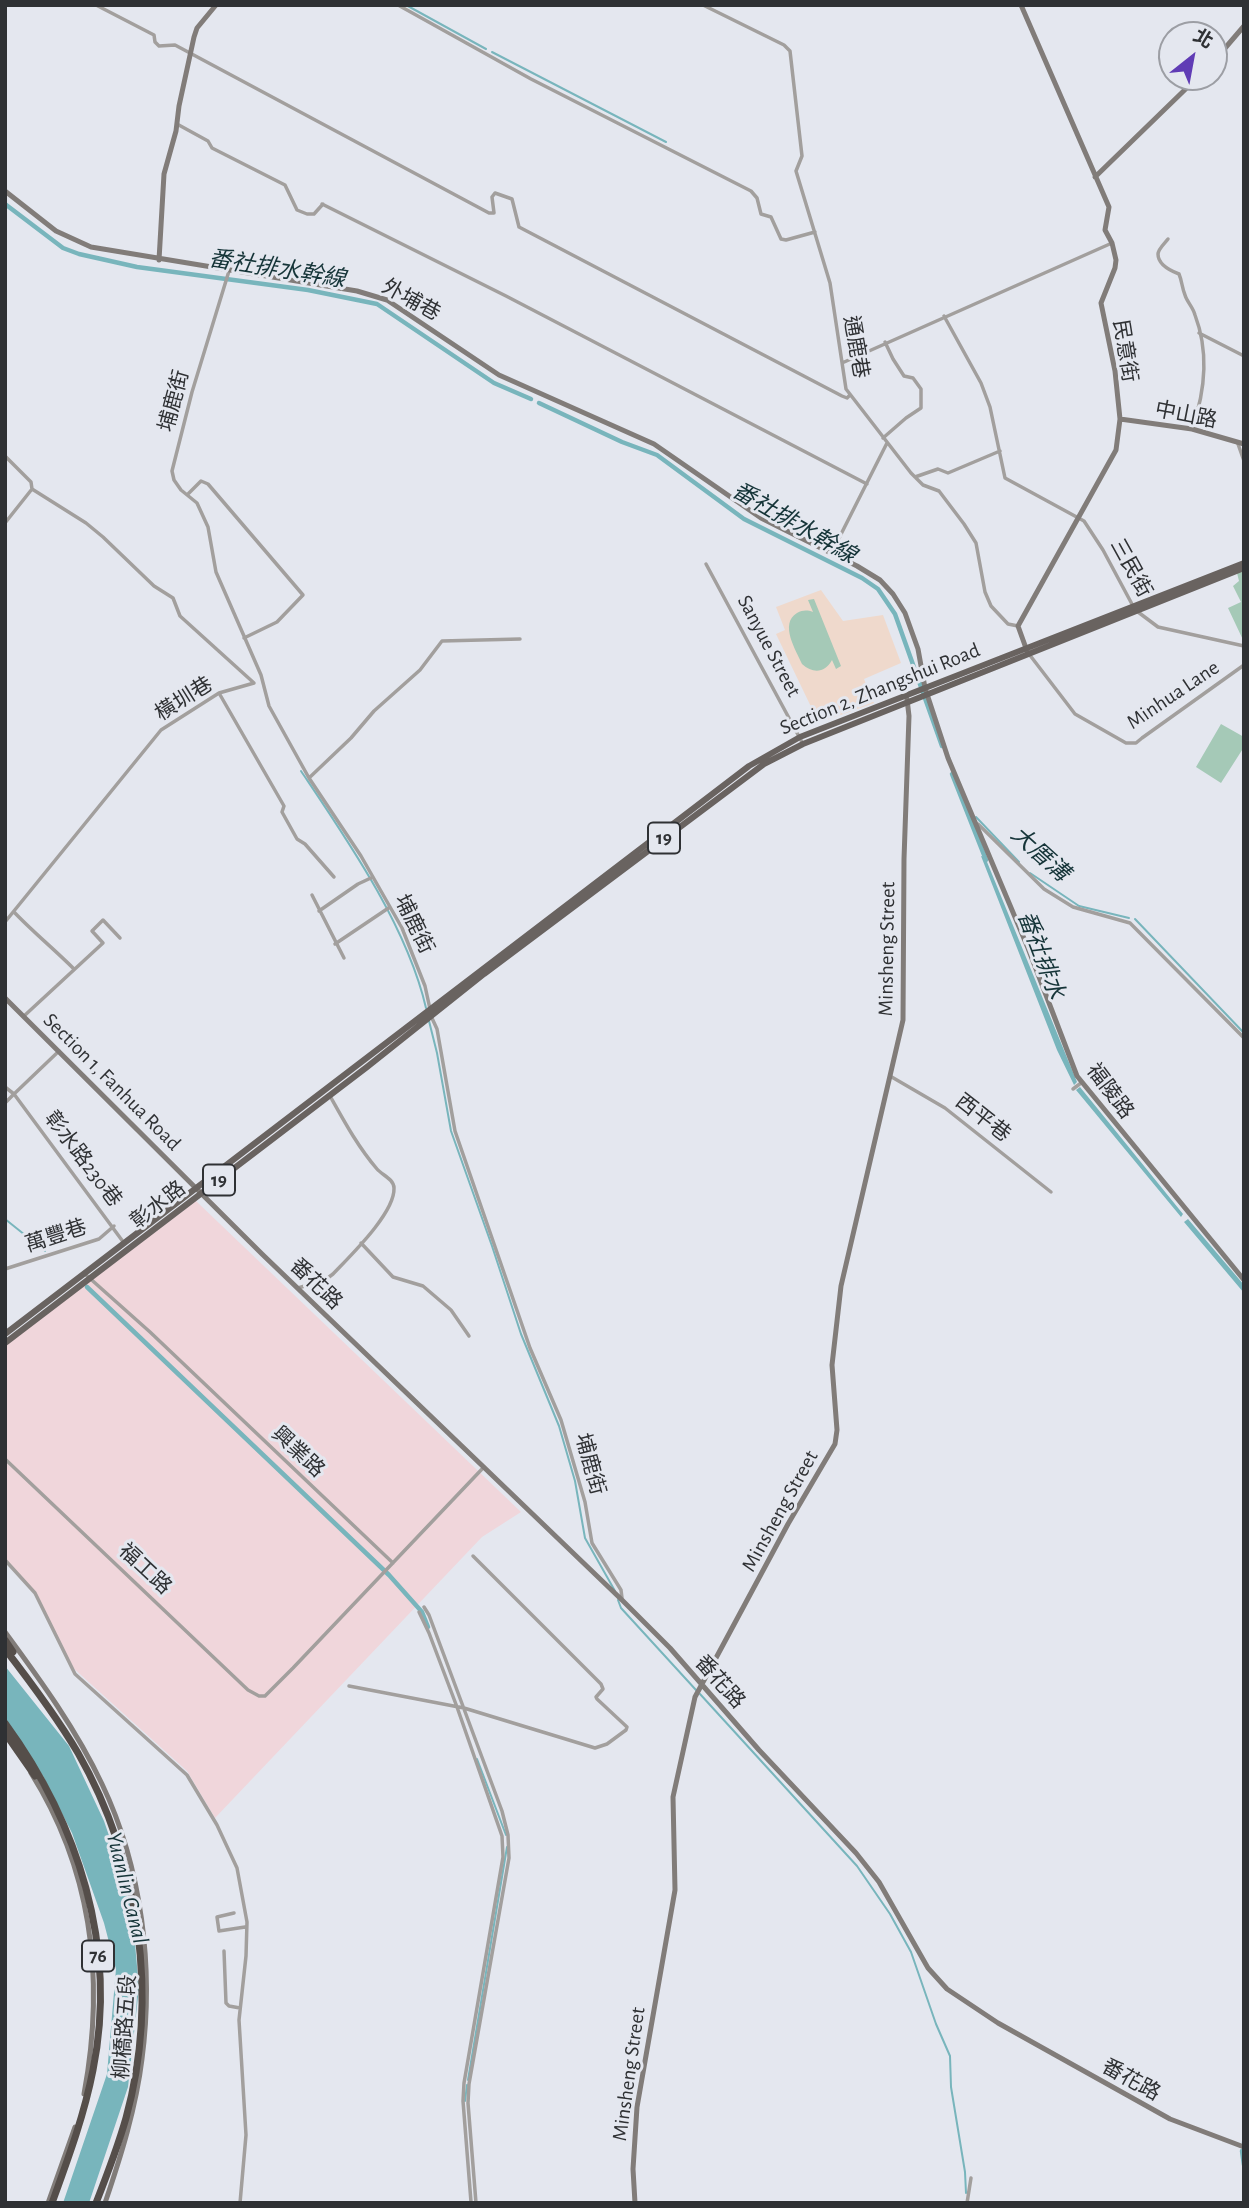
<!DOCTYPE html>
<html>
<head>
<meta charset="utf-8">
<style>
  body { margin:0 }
  #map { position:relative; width:1249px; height:2208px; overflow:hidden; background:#e4e7ef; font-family:"Alegreya Sans","Noto Sans TC",sans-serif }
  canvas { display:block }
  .frame { position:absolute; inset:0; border:7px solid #2f3134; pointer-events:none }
  .north { position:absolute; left:1158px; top:21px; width:70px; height:70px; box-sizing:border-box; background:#e4e7ef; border:2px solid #9c9ea4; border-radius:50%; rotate:31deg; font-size:19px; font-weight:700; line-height:28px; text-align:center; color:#2f3134 }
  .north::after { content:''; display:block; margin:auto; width:24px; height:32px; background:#603cb5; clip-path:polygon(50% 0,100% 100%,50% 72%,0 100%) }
</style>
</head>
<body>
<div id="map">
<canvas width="1249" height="2208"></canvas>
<div class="frame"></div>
<div class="north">北</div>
</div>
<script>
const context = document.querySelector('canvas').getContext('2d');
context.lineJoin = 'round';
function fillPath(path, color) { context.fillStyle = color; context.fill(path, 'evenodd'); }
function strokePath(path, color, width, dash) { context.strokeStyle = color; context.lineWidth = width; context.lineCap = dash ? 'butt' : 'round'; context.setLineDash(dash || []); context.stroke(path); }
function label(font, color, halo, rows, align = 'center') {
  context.font = font + ' "Alegreya Sans","Noto Sans TC",sans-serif'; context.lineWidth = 6; context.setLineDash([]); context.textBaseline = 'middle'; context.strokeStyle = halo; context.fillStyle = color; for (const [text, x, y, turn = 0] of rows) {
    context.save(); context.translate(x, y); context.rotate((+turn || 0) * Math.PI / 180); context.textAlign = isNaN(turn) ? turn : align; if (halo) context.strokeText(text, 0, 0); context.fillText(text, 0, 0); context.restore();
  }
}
fillPath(new Path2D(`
  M 196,1201 L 521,1512 L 482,1537 L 215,1818 L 187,1771 L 71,1666 L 37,1595 L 5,1560 L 5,1346 Z`), '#f0d6db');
fillPath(new Path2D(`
  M 821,590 L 843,621 L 883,615 L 901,663 L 864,679 L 874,703 L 824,721 L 815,715 L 776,634 L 785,630 L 776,607 Z`), '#efd9cc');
fillPath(new Path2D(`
  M 1244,570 L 1244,642 L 1228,608 L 1241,602 L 1233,586 L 1239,581 L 1237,573 Z
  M 814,599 L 841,666 L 836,669 L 832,660 C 825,673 813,674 802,664 C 796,650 779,624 797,613 C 803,610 807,610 813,612 L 808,600 Z
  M 1221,724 L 1244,737 L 1244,747 L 1221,783 L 1196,767 Z`), '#a5c9b7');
fillPath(new Path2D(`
  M 981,856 L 985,857 L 1077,1082 L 1074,1085 L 1057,1050 Z
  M 1080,1087 L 1183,1214 L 1181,1217 L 1076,1090 Z
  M 1188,1219 L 1244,1285 L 1244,1293 L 1184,1222 Z
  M 5,1666 L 69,1746 L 104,1821 L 131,1900 L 139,1988 L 128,2087 L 89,2203 L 63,2203 L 107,2074 L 116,1969 L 104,1923 L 72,1833 L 43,1776 L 5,1719 Z`), '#78b5bc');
strokePath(new Path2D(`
  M 406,5 L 486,49
  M 492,52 L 666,142
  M 301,771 C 348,841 407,926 426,1008
  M 966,811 L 967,811
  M 976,817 L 1019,862
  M 1030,873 L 1079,906 L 1129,918
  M 1135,919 L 1244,1033
  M 429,1021 L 437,1053 L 451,1131 L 492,1246 L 521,1334 L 559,1426 L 575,1481 L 585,1538 L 615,1591
  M 5,1219 L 45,1251
  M 618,1600 L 621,1608 L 696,1690
  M 700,1694 L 857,1866 L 890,1914 L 911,1952 L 936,2024 L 950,2056 L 951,2087 L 965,2172 L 966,2193
  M 477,1759 L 506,1835
  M 468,2080 L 507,1847
  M 465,2101 L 467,2085`), '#78b5bc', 2);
strokePath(new Path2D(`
  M 5,204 L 63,248 L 79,254 L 137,267 L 308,290 L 377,304 L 494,383 L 531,399
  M 539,403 L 622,442 L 657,455 L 744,519 L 862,578 L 878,589 L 895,614 L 942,746
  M 952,774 L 986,860
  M 87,1287 L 389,1575 L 422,1612 L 428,1627
  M 1244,2143 L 1244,2142
  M 1242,2151 L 1244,2165`), '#78b5bc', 4.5);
strokePath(new Path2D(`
  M 96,5 L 154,35 L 155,42 L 159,46 L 175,45 L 489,213 L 494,213 L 492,197 L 495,193 L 512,199 L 519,227 L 842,396 L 847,398 L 850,395
  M 398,5 L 531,79 L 751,191 L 757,198 L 761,214 L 771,217 L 781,239 L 786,240 L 815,232
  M 703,5 L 784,45 L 790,51 L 802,156 L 796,171 L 830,283 L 846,389 L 911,473 L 923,485 L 939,491 L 964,524 L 976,543 L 985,592 L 991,606 L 1008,624 L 1018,626
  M 177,124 L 208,141 L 212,148 L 285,185 L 297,210 L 307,214 L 314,214 L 323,204
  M 322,204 L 506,296 L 867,484
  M 1168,239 C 1165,243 1158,249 1158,254 C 1158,265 1171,271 1179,274 C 1182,281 1182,288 1185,295 C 1187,302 1193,307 1195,315 C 1209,352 1205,392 1192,429
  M 229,271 L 192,392 L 172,471 L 174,480 L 181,490 L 197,503 L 208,527 L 216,572 L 261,675 L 269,706 L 309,778 L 361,856 L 402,928 L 425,986 L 430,1009
  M 944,316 L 981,383 L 990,407 L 1005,478 L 1084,521 L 1103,550 L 1133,606
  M 1199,333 L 1244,356
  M 842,363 L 1112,243
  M 883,438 L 906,418 L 921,408 L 921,389 L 913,378 L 904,376 L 893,359 L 885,342
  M 1238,444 L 1244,461
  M 5,456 L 31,482 L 32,489 L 86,523 L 103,537 L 154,586 L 173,598 L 180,616 L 254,683 L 219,693 L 161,730 L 5,922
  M 915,477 L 938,469 L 948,473 L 1000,451
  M 188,494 L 201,481 L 208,484 L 303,595 L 277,622 L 244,638
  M 5,523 L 32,489
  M 832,552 L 887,443
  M 706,564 L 803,744
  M 1138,612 L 1158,627 L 1244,646
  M 1029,654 L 1075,714 L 1126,743 L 1136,743 L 1142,738 L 1244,665
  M 219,693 L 284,806 L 282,812 L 297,839 L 305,844 L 334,877
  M 309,778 L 351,738 L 374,711 L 420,670 L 442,641 L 520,639
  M 978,824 L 1044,889 L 1073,907 L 1130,923 L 1244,1038
  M 312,895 L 344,958
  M 319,911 L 358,884 L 373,877
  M 14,912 C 33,932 54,949 74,969
  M 335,944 L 390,907
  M 24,1016 L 103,943 L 92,931 L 103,920 L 120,938
  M 431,1016 L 437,1029 L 455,1131 L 530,1348 L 561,1420 L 585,1502 L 592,1543 L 621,1590 L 622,1598
  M 59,1051 L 14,1094 L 124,1243
  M 890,1076 L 945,1108 L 1051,1192
  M 5,1087 L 14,1094 L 5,1103
  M 1073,1089 L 1081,1083
  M 361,1243 L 393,1277 L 423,1286 L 451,1310 L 469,1336
  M 5,1269 L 99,1239 L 114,1226
  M 85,1274 L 150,1332 L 393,1563
  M 298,1288 L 325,1280 L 333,1274 C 350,1256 395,1213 394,1188 C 394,1179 382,1175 377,1169 C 358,1147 344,1121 330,1096
  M 5,1459 L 248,1690 L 259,1696 L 265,1696 L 293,1668 L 483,1468
  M 5,1560 L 35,1593 L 75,1674 L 187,1775 L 217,1825 L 237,1868 L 247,1922 L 246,1956 L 239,2020 L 246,2135 L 240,2203
  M 424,1607 L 429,1615 L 502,1811 L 508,1835 L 509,1858 L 469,2084 L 468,2103 L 476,2203
  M 419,1612 L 429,1633 L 457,1707 L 502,1836 L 503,1857 L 464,2083 L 463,2101 L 471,2202
  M 349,1686 L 464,1708 L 595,1748 L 607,1744 L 626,1730 L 627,1727 L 597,1699 L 596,1697 L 603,1689 L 601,1684 L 473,1556
  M 234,1913 L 217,1917 L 219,1931 L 245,1927
  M 224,1951 L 226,2003 L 229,2006 L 240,2008
  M 967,2203 L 971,2178`), '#a29f9d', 3.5);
strokePath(new Path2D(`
  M 1021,5 L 1109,207 L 1105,230 L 1112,243 L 1116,260 L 1115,268 L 1101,303 L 1115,371 L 1120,419 L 1116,450 L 1018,626 L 1027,651
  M 1214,61 L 1244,26
  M 1095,177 L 1198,77
  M 5,191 L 56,231 L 91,247 L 357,291 L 387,300 L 499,375 L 654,444 L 761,518 L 857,566 L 880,580 L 893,594 L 905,613 L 918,649 L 925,688 L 948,758 L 1028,948 L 1077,1076 L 1244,1280
  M 159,260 L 164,174 L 176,131 L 179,106 L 194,37 L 197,28 L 216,5
  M 1120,419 L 1192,429 L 1244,444
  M 5,998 L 262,1254 L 622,1600 L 670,1648 L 759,1750 L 856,1853 L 879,1882 L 928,1968 L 947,1989 L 998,2023 L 1170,2119 L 1244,2147
  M 5,1632 C 41,1681 76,1729 102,1784 C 142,1868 154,1968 142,2059 C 136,2108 121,2156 105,2203
  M 31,1773 C 93,1872 105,1981 84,2094
  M 48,2203 L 75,2127
  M 635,2203 L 633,2169 L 637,2107 L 675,1890 L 673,1797 L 695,1697 L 788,1524 L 835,1444 L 837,1430 L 832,1365 L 841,1286 L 903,1020 L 904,859 L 909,716 L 907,699`), '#817c79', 5);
strokePath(new Path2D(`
  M 5,1334 L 749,766 L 800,737 L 1244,563
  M 5,1343 L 367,1067 L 484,974 L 764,764 L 803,744 L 1244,568`), '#696360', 6);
strokePath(new Path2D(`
  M 5,1640 L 13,1652
  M 5,1649 C 29,1680 58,1719 78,1753 C 140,1862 159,1997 126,2118 C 118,2146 107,2175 96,2203
  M 5,1723 C 78,1823 118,1946 93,2070 C 84,2116 68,2159 52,2203
  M 5,1733 L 35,1776`), '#554e4a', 7);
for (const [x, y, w] of [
  [664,838,32],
  [219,1180,32],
  [98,1956,32]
]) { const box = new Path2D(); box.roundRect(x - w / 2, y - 15.5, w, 31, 5); context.fillStyle = '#e4e7ef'; context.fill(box); strokePath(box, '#2f3134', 2); }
label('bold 19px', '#2f3134', null, [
  ["19",664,838],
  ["19",219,1180],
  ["76",98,1956]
]);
label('21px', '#2f3134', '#e4e7ef', [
  ["外埔巷",411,300,29],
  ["通鹿巷",856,347,80],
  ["民意街",1125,351,81],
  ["埔鹿街",174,401,-75],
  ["中山路",1186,415,11],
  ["三民街",1131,568,61],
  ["Sanyue Street",769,646,62],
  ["Section 2, Zhangshui Road",880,689,-22],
  ["Minhua Lane",1173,695,-34],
  ["橫圳巷",184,699,-32],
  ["埔鹿街",414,924,64],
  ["Minsheng Street",887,949,-89],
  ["Section 1, Fanhua Road",112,1082,45],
  ["福陵路",1110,1091,53],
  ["西平巷",983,1118,38],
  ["彰水路230巷",83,1159,53],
  ["彰水路",158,1205,-38],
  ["萬豐巷",56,1236,-18],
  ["番花路",316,1284,44],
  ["興業路",298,1452,43],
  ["埔鹿街",590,1464,75],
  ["Minsheng Street",780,1511,-61],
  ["福工路",145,1569,43],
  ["番花路",720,1682,48],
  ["柳橋路五段",125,2027,-86],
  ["Minsheng Street",629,2074,-82],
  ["番花路",1131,2080,29]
]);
label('italic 23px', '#153438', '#e4e7ef', [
  ["番社排水幹線",277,269,9],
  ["番社排水幹線",794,523,30],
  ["大厝溝",1040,854,42],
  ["番社排水",1041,955,69],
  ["Yuanlin Canal",127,1888,76]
]);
</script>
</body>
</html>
